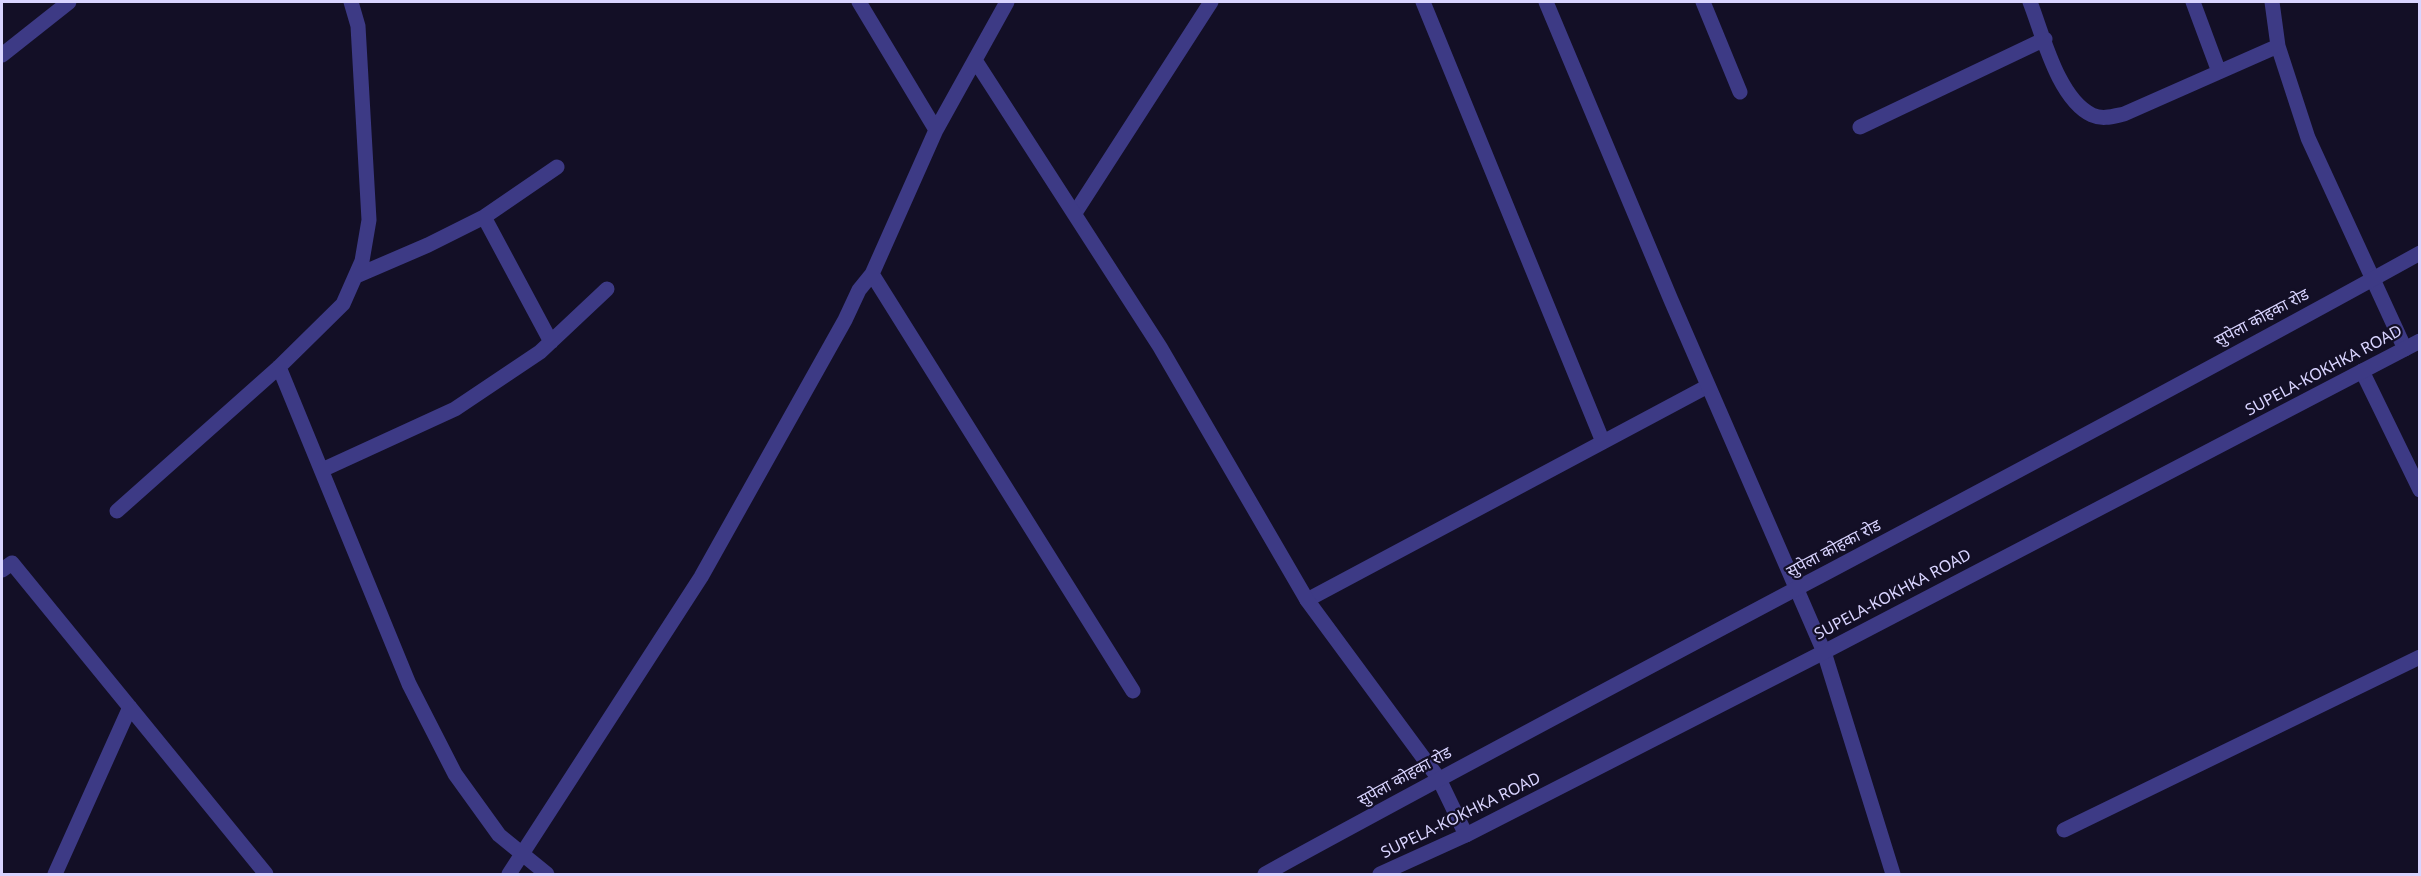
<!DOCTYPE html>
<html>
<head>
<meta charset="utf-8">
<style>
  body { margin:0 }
  #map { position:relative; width:2421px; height:876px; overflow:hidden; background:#130f26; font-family:"Noto Sans",sans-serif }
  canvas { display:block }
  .frame { position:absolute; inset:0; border:3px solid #d9d4ff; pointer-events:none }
</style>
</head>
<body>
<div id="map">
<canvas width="2421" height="876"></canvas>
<div class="frame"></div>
</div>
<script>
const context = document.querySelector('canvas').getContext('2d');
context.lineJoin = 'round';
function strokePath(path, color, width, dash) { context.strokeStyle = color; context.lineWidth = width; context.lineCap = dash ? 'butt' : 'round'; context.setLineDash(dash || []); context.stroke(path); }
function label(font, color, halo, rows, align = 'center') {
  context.font = font + ' "Noto Sans","Noto Sans Devanagari",sans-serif'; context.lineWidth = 4.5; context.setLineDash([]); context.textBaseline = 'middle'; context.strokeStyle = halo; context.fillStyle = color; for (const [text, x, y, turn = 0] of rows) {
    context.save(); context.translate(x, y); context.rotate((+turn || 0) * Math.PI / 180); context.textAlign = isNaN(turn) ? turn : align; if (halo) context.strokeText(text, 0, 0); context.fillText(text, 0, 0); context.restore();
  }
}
strokePath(new Path2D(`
  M 1423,2 L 1603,442
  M 1075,213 L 1211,2
  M 1307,600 L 1708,386`), '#3d3a85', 15);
strokePath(new Path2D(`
  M 859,2 L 936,130
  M 1546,2 L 1671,300 L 1824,652 L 1893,874
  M 1703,2 L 1740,92
  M 2030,2 C 2043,35 2058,99 2092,115 C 2103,120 2114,116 2124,114 L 2278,46
  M 2193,2 L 2219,72
  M 2272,2 L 2278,46 L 2308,138 L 2405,349
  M 2,55 L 69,2
  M 975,60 L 1160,347 L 1307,600 L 1439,779 L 1466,835
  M 1860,127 L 2045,39
  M 484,217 L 551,342
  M 872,274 L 1133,691
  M 356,276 L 428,245 L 484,217 L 557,167
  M 279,367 L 409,684 L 455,774 L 499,835 L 547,874
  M 2362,371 L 2420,490
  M 322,470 L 455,409 L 540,352 L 607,289
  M 117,511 L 279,367 L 343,304 L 362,261 L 369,220 L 358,26 L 351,2
  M 2,570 L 12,563 L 266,874
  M 2064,830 L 2420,657
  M 55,874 L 130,707
  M 509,874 L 701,577 L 845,320 L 859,290 L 872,274 L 936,130 L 1007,2`), '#3d3a85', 15);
strokePath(new Path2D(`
  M 1265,874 C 1648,664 2037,465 2420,253
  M 1380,874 L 1466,835 L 1824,652 L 2420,341`), '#3d3a85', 15);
label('16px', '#d9d4ff', '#130f26', [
  ["सुपेला कोहका रोड",2262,318,-28],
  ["SUPELA-KOKHKA ROAD",2324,371,-28],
  ["सुपेला कोहका रोड",1834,549,-28],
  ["SUPELA-KOKHKA ROAD",1893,595,-28],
  ["सुपेला कोहका रोड",1405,777,-29],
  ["SUPELA-KOKHKA ROAD",1461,816,-26]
]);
</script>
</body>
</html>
